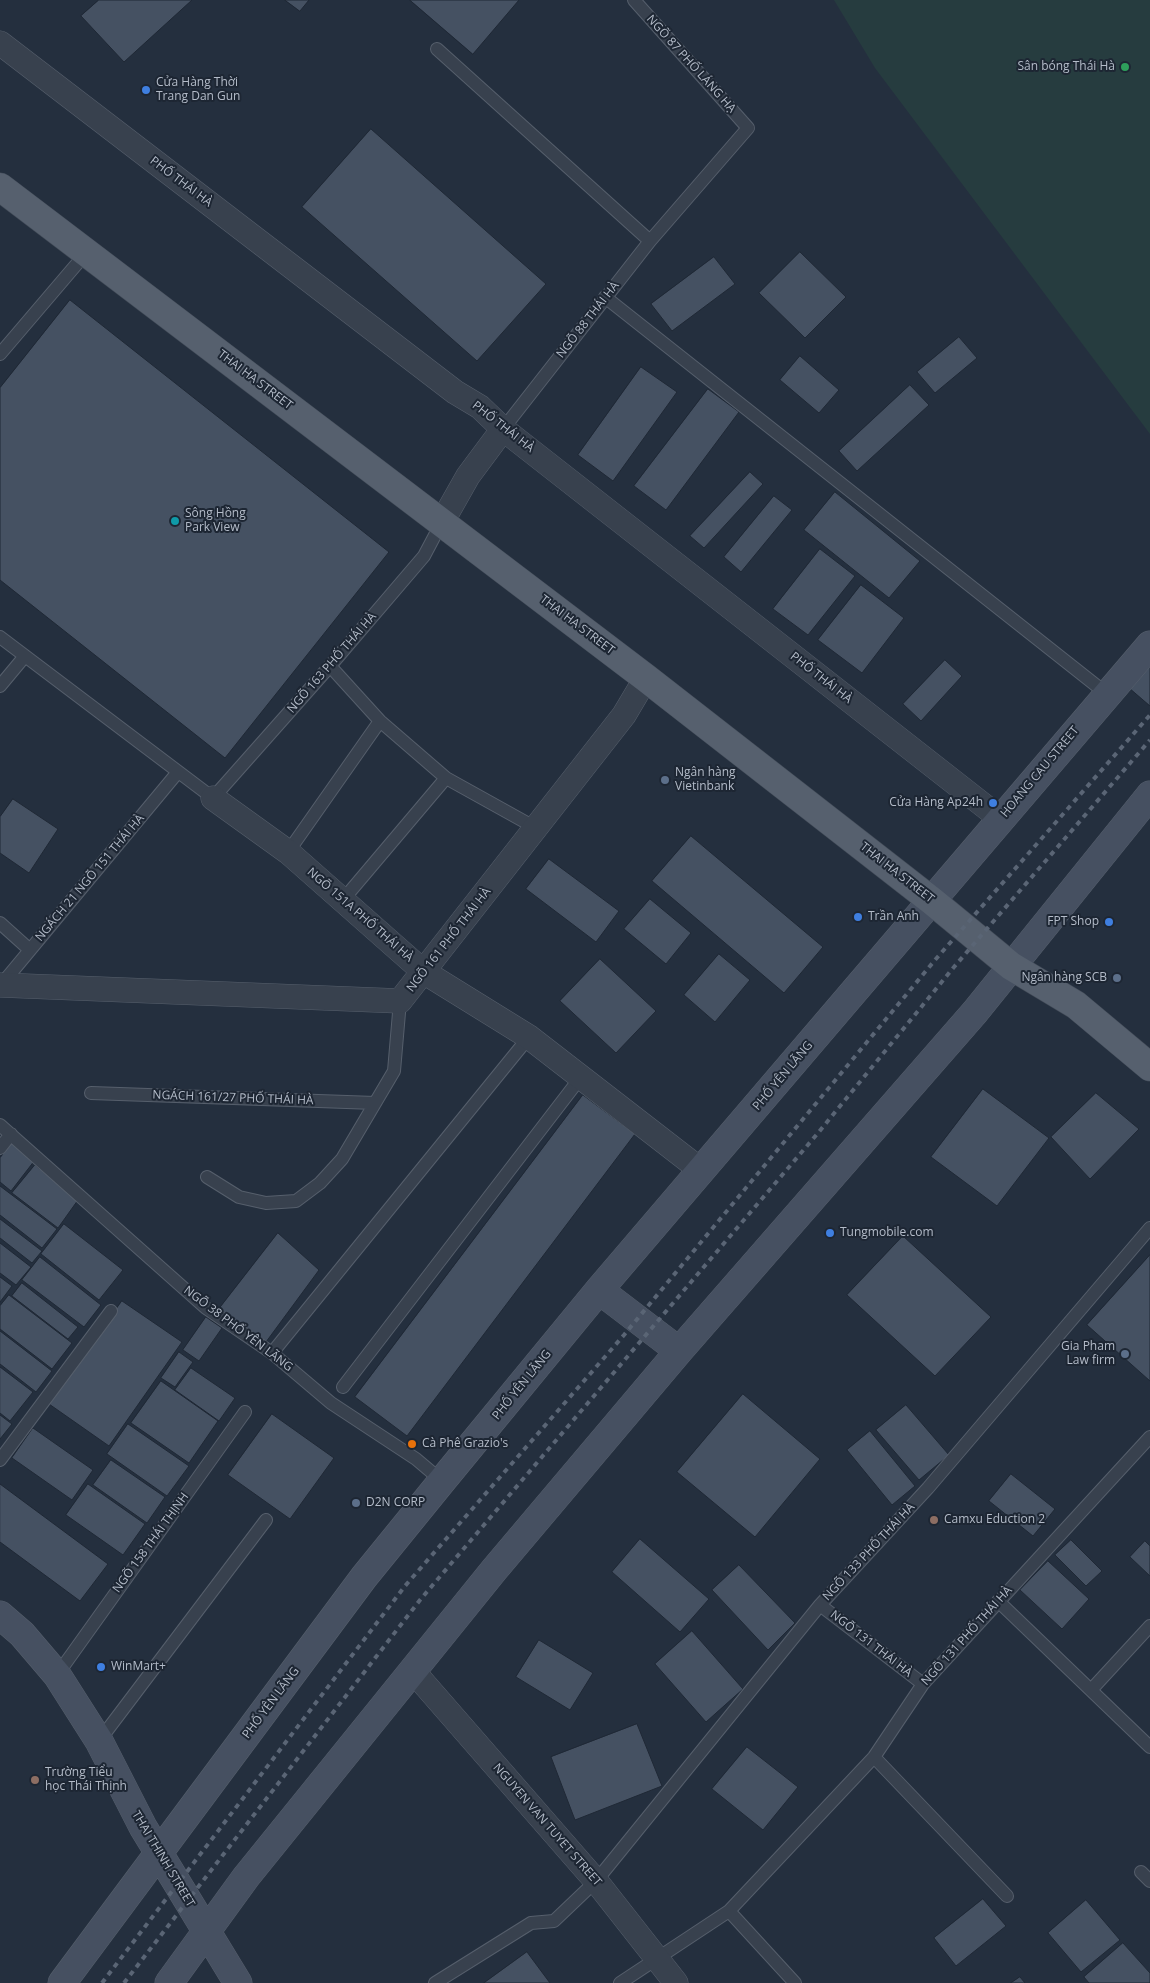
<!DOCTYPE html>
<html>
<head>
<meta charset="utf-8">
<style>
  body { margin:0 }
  canvas { display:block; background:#242f3e }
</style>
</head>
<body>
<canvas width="1150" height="1983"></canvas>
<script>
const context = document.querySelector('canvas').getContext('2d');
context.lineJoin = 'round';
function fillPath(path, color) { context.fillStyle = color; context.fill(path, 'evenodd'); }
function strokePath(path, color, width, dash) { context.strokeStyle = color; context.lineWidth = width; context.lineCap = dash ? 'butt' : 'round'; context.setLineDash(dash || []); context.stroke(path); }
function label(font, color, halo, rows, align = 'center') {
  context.font = font + ' "Open Sans",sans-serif'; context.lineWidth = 4; context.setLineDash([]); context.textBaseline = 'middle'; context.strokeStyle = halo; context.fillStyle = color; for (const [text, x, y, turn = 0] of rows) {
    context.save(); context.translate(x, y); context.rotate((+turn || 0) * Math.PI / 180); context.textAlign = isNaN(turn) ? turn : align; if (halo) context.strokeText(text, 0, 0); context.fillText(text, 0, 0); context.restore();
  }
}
fillPath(new Path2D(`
  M 834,0 L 1150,0 L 1150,434 L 875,68 Z`), '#263c3f');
const building = new Path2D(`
  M 99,0 L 192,0 L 124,62 L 81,16 Z
  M 285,0 L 309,0 L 300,11 Z
  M 410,0 L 519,0 L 473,54 Z
  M 371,129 L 546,284 L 477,361 L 302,207 Z
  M 800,252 L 846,297 L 805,338 L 759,293 Z
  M 714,257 L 735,284 L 672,331 L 651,304 Z
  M 70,300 L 389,552 L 225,758 L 0,580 L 0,388 Z
  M 959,337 L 977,358 L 935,393 L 917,372 Z
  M 800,356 L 839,390 L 819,413 L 780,380 Z
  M 641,367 L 677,392 L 613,481 L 578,455 Z
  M 910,385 L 929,405 L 857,471 L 839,451 Z
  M 708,389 L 739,412 L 666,510 L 634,486 Z
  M 750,472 L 763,484 L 704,548 L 690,536 Z
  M 835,492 L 920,561 L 889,598 L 804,530 Z
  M 774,496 L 792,510 L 741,572 L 724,557 Z
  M 820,549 L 855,576 L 808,635 L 773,609 Z
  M 861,585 L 904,618 L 862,673 L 818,640 Z
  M 1150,633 L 1150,706 L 1114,675 Z
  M 945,660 L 962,676 L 921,721 L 903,704 Z
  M 13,799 L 58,829 L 29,873 L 0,853 L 0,817 Z
  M 691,836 L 823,947 L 784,993 L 652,881 Z
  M 549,859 L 619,911 L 596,942 L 526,889 Z
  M 650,899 L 691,933 L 666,964 L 624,929 Z
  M 719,954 L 750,980 L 715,1022 L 684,995 Z
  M 600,959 L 656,1011 L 616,1053 L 560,1001 Z
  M 983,1089 L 1049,1138 L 997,1206 L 931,1157 Z
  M 1096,1093 L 1139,1129 L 1090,1179 L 1051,1137 Z
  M 583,1095 L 635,1134 L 407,1436 L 355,1397 Z
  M 12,1143 L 35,1160 L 11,1191 L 0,1182 L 0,1158 Z
  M 35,1165 L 78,1200 L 58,1228 L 12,1193 Z
  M 0,1186 L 57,1229 L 42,1248 L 0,1215 Z
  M 0,1219 L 42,1251 L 32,1263 L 0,1238 Z
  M 64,1224 L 123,1270 L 99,1300 L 41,1254 Z
  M 278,1233 L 319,1270 L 266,1342 L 219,1309 Z
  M 903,1236 L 991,1317 L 935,1376 L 847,1295 Z
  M 0,1243 L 31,1267 L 16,1285 L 0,1273 Z
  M 1150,1255 L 1150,1381 L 1087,1325 Z
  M 40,1257 L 101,1305 L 84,1327 L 22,1280 Z
  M 0,1277 L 12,1286 L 0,1302 Z
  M 22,1283 L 78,1327 L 68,1339 L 12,1296 Z
  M 9,1295 L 72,1343 L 52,1369 L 0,1329 L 0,1306 Z
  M 122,1301 L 182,1342 L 109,1446 L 49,1404 Z
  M 206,1317 L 222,1328 L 199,1361 L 183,1350 Z
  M 0,1331 L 52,1371 L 36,1392 L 0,1364 Z
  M 179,1352 L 193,1362 L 175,1387 L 161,1378 Z
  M 0,1367 L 33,1392 L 10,1421 L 0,1413 Z
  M 191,1368 L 235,1398 L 219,1421 L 175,1390 Z
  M 161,1381 L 218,1421 L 189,1463 L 131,1423 Z
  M 743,1394 L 820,1459 L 755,1537 L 677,1472 Z
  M 906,1405 L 949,1455 L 919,1480 L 876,1430 Z
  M 272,1414 L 334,1458 L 290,1519 L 228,1475 Z
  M 0,1415 L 12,1424 L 0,1439 Z
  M 128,1424 L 189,1466 L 167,1496 L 107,1454 Z
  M 33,1428 L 93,1470 L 72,1500 L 12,1458 Z
  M 870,1431 L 915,1486 L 892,1505 L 847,1450 Z
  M 111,1460 L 165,1497 L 147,1523 L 93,1485 Z
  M 1011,1474 L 1055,1509 L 1033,1536 L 989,1501 Z
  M 0,1484 L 108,1564 L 80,1601 L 0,1542 Z
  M 88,1484 L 145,1524 L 123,1555 L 66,1515 Z
  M 640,1539 L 709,1599 L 680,1632 L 612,1572 Z
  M 1071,1540 L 1102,1571 L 1086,1586 L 1055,1555 Z
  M 1145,1541 L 1150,1546 L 1150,1576 L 1130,1557 Z
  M 1048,1561 L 1089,1599 L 1062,1629 L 1020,1590 Z
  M 739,1565 L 795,1623 L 768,1650 L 712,1590 Z
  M 692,1631 L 743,1689 L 706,1722 L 655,1664 Z
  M 539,1640 L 593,1673 L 570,1710 L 516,1677 Z
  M 637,1724 L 662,1786 L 575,1820 L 551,1757 Z
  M 747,1747 L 798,1787 L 763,1830 L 712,1789 Z
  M 983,1899 L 1006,1926 L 956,1966 L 934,1938 Z
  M 1086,1900 L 1120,1940 L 1081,1972 L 1048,1933 Z
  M 1123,1943 L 1150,1973 L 1150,1983 L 1089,1983 L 1084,1977 Z
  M 527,1952 L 550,1983 L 484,1983 Z
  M 1020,1977 L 1025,1983 L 1011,1983 Z`);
fillPath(building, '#455162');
strokePath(building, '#1f2835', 1);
const lane = new Path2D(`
  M 437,49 L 650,241
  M 605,297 L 1107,694
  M 0,354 L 87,252
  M 503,429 L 650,241 L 748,128 L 634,0
  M 0,637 L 213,798 L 330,666 L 424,556 L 442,522
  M 330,666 L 380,721 L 446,778 L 536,828
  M 0,686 L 25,656
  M 288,852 L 380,721
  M 342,901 L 446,778
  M 0,923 L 30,950
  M 1,985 L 178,772
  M 91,1093 L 375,1103
  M 0,1125 L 206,1308 L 272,1353 L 331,1403 L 416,1459 L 442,1481
  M 0,1148 L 11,1134
  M 207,1177 L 239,1197 L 266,1203 L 296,1201 L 320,1183 L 342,1159 L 394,1071 L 400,1001
  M 272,1353 L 529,1037
  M 343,1387 L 581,1077
  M 0,1460 L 111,1311
  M 998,1601 L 1150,1747
  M 820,1605 L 923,1684
  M 57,1675 L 245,1412
  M 1091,1690 L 1150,1626
  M 99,1741 L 266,1520
  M 874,1757 L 1007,1896
  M 1141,1872 L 1150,1881
  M 729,1911 L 795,1983
  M 435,1983 L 531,1923 L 554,1921 L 596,1881 L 820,1605 L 928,1488 L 1150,1228
  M 620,1983 L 729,1911 L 874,1757 L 923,1684 L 1150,1437`);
const street = new Path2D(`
  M 0,43 L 455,392 L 480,407 L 503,429 L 1001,819
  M 442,522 L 468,476 L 503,429
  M 213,798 L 288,852 L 424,972 L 529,1037 L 702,1171
  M 0,985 L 400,1001 L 624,715 L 646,678
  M 413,1671 L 596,1881 L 676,1983`);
const secondary = new Path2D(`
  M 599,1290 L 679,1351
  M 0,1615 L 22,1634 L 57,1675 L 99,1741 L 143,1827 L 238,1983
  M 62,1983 L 364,1577 L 442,1481 L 599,1290 L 1150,645
  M 169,1983 L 246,1877 L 494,1570 L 679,1351 L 975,1012 L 1150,795`);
const primary = new Path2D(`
  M 0,187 L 646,678 L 932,901 L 1011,966 L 1076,1005 L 1150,1067`);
strokePath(lane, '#565f6c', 14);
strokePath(street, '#565f6c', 25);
strokePath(secondary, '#565f6c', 29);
strokePath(primary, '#414a57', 29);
strokePath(lane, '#38414e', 12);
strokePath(street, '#38414e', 24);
strokePath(secondary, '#465061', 28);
strokePath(primary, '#56606e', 28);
strokePath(new Path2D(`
  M 102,1983 L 405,1586 L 624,1335 L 935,960 L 1150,715
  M 124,1983 L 420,1600 L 818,1133 L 954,967 L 1150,740`), '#5a6575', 4, [5, 5]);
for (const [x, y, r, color] of [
  [1125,67,5,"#2e9e5b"],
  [146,90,5,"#3f7fe0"],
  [175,521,5,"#0f9aa8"],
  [665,780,5,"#5c6f8a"],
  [993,803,5,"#3f7fe0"],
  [858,917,5,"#3f7fe0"],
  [1109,922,5,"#3f7fe0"],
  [1117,978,5,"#5c6f8a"],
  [830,1233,5,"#3f7fe0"],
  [1125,1354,5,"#5c6f8a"],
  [412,1444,5,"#e8710a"],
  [356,1503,5,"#5c6f8a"],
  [934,1520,5,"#8d6e63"],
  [101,1667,5,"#3f7fe0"],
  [35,1780,5,"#8d6e63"]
]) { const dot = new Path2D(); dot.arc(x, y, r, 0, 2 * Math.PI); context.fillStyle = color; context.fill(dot); strokePath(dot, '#1d2633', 2); }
label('12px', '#b4bcc9', '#1d2633', [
  ["NGÕ 87 PHỐ LÁNG HẠ",691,64,48],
  ["PHỐ THÁI HÀ",181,182,37],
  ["NGÕ 88 THÁI HÀ",588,320,-52],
  ["THAI HA STREET",255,380,37],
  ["PHỐ THÁI HÀ",503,427,38],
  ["THAI HA STREET",577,625,37],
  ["NGÕ 163 PHỐ THÁI HÀ",332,663,-49],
  ["PHỐ THÁI HÀ",821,678,38],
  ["HOANG CAU STREET",1040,772,-50],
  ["THAI HA STREET",897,873,38],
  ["NGÁCH 21 NGÕ 151 THÁI HÀ",90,878,-50],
  ["NGÕ 151A PHỐ THÁI HÀ",360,915,41],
  ["NGÕ 161 PHỐ THÁI HÀ",449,940,-52],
  ["PHỐ YÊN LÃNG",783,1076,-50],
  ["NGÁCH 161/27 PHỐ THÁI HÀ",233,1098,2],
  ["NGÕ 38 PHỐ YÊN LÃNG",238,1329,37],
  ["PHỐ YÊN LÃNG",522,1385,-51],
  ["NGÕ 158 THÁI THỊNH",151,1543,-54],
  ["NGÕ 133 PHỐ THÁI HÀ",869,1552,-47],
  ["NGÕ 131 PHỐ THÁI HÀ",967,1636,-48],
  ["NGÕ 131 THÁI HÀ",871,1644,38],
  ["PHỐ YÊN LÃNG",271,1703,-53],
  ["NGUYEN VAN TUYET STREET",547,1825,49],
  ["THAI THINH STREET",163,1859,59]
]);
label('12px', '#b4bcc9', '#1d2633', [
  ["Sân bóng Thái Hà",1115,67,"right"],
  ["Cửa Hàng Thời",156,83],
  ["Trang Dan Gun",156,97],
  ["Sông Hồng",185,514],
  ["Park View",185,528],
  ["Ngân hàng",675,773],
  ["Vietinbank",675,787],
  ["Cửa Hàng Ap24h",983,803,"right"],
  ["Trần Anh",868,917],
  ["FPT Shop",1099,922,"right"],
  ["Ngân hàng SCB",1107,978,"right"],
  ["Tungmobile.com",840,1233],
  ["Gia Pham",1115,1347,"right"],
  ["Law firm",1115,1361,"right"],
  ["Cà Phê Grazio's",422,1444],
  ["D2N CORP",366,1503],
  ["Camxu Eduction 2",944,1520],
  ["WinMart+",111,1667],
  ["Trường Tiểu",45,1773],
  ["học Thái Thịnh",45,1787]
], 'left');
</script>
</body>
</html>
